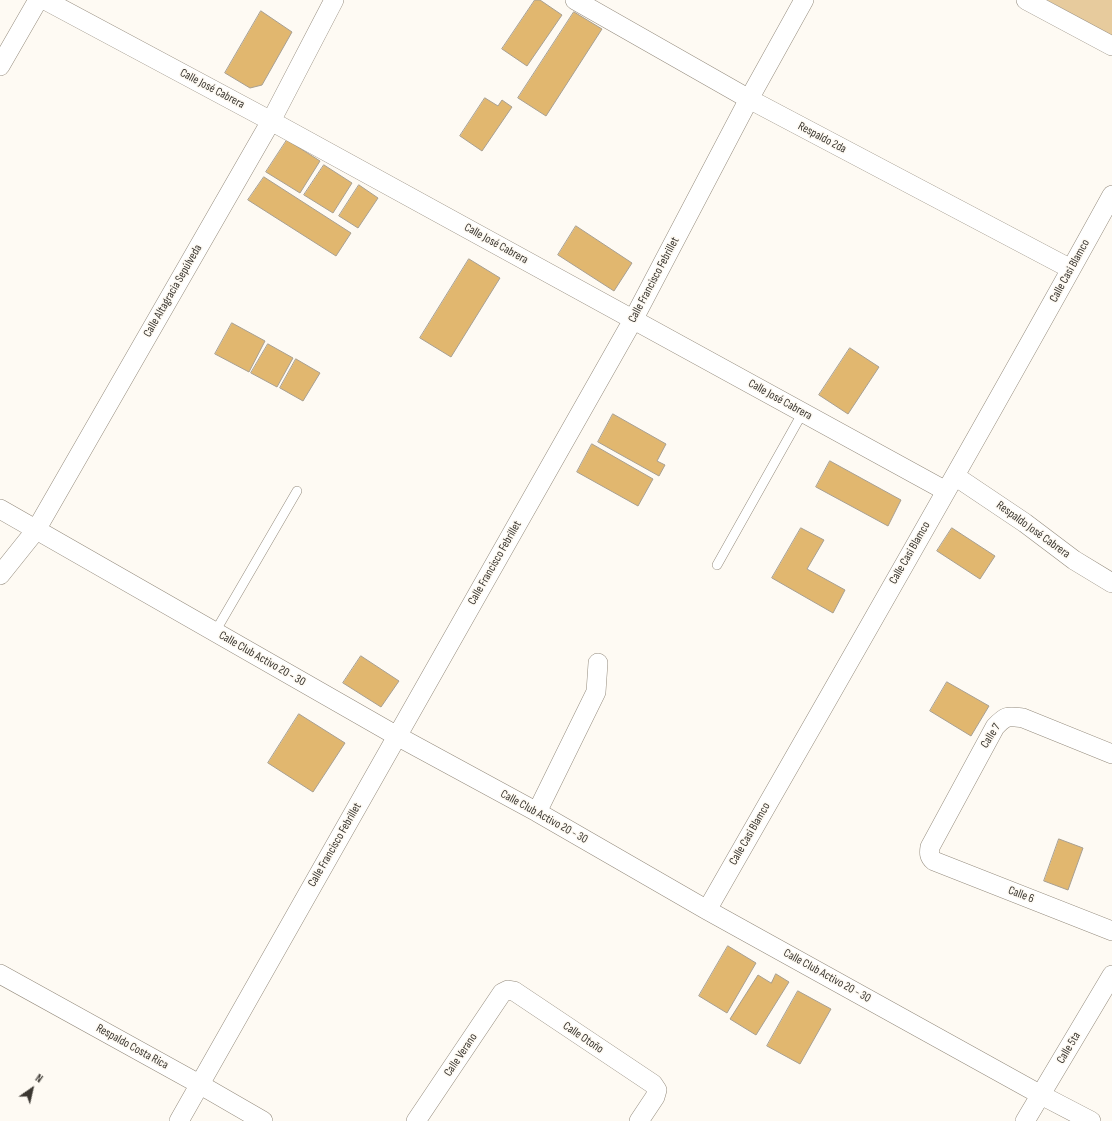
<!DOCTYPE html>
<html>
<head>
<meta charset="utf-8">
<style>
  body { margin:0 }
  #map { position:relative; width:1112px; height:1121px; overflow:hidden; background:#fefaf3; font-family:"Sofia Sans Condensed",sans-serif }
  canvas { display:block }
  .north { position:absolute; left:12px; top:1069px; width:40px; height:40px; -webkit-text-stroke:3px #fefaf3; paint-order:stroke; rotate:34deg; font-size:11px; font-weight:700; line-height:16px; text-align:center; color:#3b3731 }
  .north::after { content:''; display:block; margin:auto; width:14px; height:18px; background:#3b3731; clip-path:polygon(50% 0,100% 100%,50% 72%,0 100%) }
</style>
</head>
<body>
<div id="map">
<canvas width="1112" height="1121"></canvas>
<div class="north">N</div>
</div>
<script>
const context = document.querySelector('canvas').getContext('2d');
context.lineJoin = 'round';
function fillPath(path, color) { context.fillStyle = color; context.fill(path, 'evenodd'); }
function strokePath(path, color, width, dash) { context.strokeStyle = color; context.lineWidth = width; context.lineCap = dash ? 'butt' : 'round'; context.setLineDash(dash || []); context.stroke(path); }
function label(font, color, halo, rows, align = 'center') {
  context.font = font + ' "Sofia Sans Condensed",sans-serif'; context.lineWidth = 3; context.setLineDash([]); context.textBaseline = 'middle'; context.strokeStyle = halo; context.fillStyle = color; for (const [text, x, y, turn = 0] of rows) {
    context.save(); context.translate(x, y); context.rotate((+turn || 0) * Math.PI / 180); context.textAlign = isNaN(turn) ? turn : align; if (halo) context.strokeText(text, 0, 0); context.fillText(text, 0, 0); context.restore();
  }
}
fillPath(new Path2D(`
  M 1047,0 L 1112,0 L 1112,36 Z`), '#e7cb9d');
const building = new Path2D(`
  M 535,0 L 540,0 L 562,15 L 527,66 L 502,49 Z
  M 261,11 L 292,32 L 262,85 L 250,88 L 225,73 Z
  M 574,12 L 602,29 L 546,116 L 518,98 Z
  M 485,98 L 498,106 L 502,100 L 512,107 L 482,151 L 460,136 Z
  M 287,140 L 320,161 L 300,193 L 266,172 Z
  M 324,165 L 352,183 L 333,213 L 304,195 Z
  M 264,177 L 351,233 L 336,256 L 248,200 Z
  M 359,185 L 378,198 L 358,228 L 339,216 Z
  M 576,226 L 632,263 L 614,291 L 558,255 Z
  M 469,259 L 500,278 L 451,357 L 420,338 Z
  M 232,323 L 265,341 L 249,372 L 215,354 Z
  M 268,344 L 293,358 L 277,387 L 251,373 Z
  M 850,348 L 879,367 L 848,414 L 819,395 Z
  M 296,359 L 320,373 L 303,401 L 280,388 Z
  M 613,414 L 666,444 L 657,461 L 665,465 L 659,476 L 598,442 Z
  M 592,444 L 653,479 L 638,506 L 577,472 Z
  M 830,461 L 901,500 L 888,526 L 816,487 Z
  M 801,528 L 824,540 L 807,569 L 845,590 L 833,613 L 772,578 Z
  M 952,528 L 995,556 L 980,579 L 937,551 Z
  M 361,656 L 399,681 L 381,707 L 343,683 Z
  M 947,682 L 989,706 L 971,736 L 930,711 Z
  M 299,714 L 345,743 L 313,792 L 268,763 Z
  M 1059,839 L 1083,848 L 1068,890 L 1044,881 Z
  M 728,946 L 756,963 L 727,1013 L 699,996 Z
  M 776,974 L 789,982 L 756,1035 L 730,1019 L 758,975 L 771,983 Z
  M 798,991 L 831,1009 L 800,1064 L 767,1046 Z`);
fillPath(building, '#e1b76f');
strokePath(building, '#a89f90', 1);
const service = new Path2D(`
  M 717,565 L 803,412
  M 215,632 L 297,491`);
const minor = new Path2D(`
  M 45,0 L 271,121 L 946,491
  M 575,0 L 749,99 L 1071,269
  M 1026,0 L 1112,46
  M 0,66 L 38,0
  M 955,476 L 1025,523 L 1074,560 L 1112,583
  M 0,509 L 397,736 L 537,812 L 707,910 L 1041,1095 L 1091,1121
  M 0,575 L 36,530 L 271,121 L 334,0
  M 1112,754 L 1023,718 C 1008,716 1006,715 995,727 L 930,847 C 929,853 929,857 934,861 L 1112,931
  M 537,812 L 596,692 L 598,663
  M 707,910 C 843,672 980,435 1112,195
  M 0,974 L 199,1084 L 263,1121
  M 179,1121 L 633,320 L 749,99 L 804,0
  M 416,1121 L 502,993 L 508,990 L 514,991 L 653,1084 L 657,1090 L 655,1097 L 639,1121
  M 1025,1121 L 1112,975`);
strokePath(service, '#948b7d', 10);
strokePath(minor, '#948b7d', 20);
strokePath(service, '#fff', 9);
strokePath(minor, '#fff', 19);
label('12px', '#3b3731', '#fefaf3', [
  ["Calle José Cabrera",212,89,28],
  ["Respaldo 2da",822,138,28],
  ["Calle José Cabrera",496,244,29],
  ["Calle Casi Blamco",1070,271,-61],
  ["Calle Francisco Febrillet",654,280,-62],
  ["Calle Altagracia Sepúlveda",173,291,-60],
  ["Calle José Cabrera",780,400,29],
  ["Respaldo José Cabrera",1033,530,36],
  ["Calle Casi Blamco",910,553,-60],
  ["Calle Francisco Febrillet",495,563,-60],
  ["Calle Club Activo 20 - 30",262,659,30],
  ["Calle 7",991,736,-58],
  ["Calle Club Activo 20 - 30",544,817,29],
  ["Calle Casi Blamco",750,834,-60],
  ["Calle Francisco Febrillet",335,845,-60],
  ["Calle 6",1021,895,21],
  ["Calle Club Activo 20 - 30",827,976,29],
  ["Calle Otoño",583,1038,34],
  ["Respaldo Costa Rica",132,1047,29],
  ["Calle 5ta",1069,1048,-59],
  ["Calle Verano",461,1055,-56]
]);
</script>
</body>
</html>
